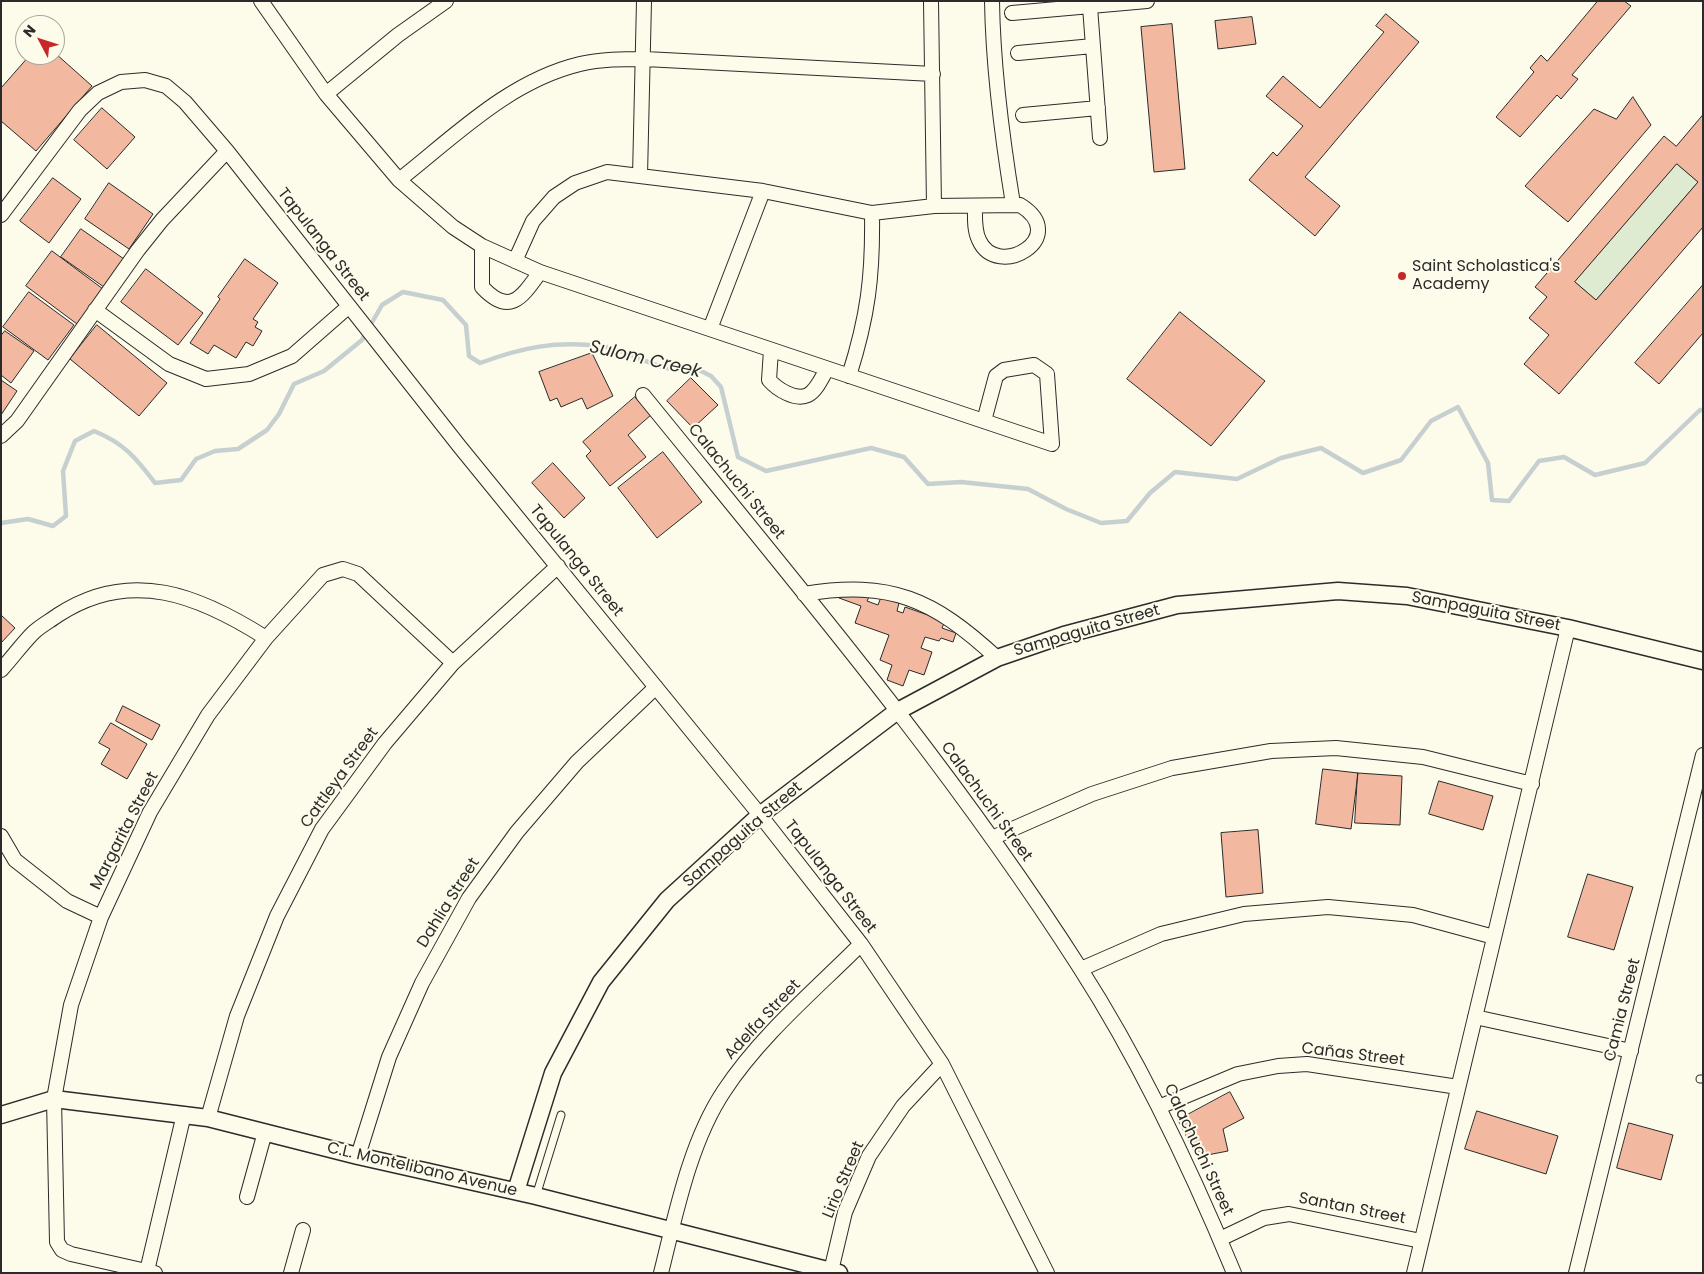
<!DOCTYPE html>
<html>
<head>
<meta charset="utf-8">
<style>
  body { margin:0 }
  #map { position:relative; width:1704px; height:1274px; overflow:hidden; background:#fdfbea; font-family:Poppins,sans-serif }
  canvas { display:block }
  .frame { position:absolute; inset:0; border:2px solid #2b2b2b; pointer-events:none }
  .north { position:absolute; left:15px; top:15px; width:50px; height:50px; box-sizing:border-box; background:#fdfbea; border:1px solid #a9a89e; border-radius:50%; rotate:310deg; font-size:14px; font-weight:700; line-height:20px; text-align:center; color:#2b2b2b }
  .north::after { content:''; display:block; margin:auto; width:18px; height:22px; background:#c62828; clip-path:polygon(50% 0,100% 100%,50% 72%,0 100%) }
</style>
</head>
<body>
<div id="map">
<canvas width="1704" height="1274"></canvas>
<div class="frame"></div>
<div class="north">N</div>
</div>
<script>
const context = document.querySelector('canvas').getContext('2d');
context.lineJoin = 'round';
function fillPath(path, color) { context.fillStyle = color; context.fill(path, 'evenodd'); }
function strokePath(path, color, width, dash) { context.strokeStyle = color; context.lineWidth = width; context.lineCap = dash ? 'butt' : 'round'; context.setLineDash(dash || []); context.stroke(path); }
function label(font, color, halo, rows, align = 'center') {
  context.font = font + ' Poppins,sans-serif'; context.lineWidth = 4; context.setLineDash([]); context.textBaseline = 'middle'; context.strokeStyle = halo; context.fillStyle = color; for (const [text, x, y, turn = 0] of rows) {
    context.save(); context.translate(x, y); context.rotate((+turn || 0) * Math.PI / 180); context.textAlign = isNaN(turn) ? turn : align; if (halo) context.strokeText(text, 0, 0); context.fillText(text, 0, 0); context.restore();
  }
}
const green = new Path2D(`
  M 1677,164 L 1698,182 L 1596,300 L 1575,282 Z`);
fillPath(green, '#deebd1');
strokePath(green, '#74746e', 1);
strokePath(new Path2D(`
  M 1,523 L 28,519 L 53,526 L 66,516 L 63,471 L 75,441 L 94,431 C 124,443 136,458 155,483 L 181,480 L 196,459 L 215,451 L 238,449 L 267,430 L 279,414 L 294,384 L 324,371 L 362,340 L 382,305 L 403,292 L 443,300 L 466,325 L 469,356 L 480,363 C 524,347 554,341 601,346 C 632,349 662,378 693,367 L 711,376 L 721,387 L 738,457 L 766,471 L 871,448 L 904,457 L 928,484 L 961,482 L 1028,489 L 1066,509 L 1101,523 L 1127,521 L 1150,493 L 1175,472 L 1237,479 L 1281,458 L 1321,448 L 1363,473 L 1401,460 L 1431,421 L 1458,407 L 1488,463 L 1492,500 L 1509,501 L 1539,461 L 1564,457 L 1595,475 L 1645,463 L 1700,410 L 1703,410`), '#c7d0d0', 4.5);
const building = new Path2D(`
  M 1598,1 L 1624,1 L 1631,6 L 1572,75 L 1578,79 L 1561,99 L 1557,95 L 1520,137 L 1496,117 L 1534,72 L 1530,68 L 1541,55 L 1547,61 Z
  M 1386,14 L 1419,42 L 1305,177 L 1340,206 L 1315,236 L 1249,180 L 1273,152 L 1277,156 L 1303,126 L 1266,96 L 1283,76 L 1320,108 L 1384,32 L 1376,26 Z
  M 1252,17 L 1256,44 L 1218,49 L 1215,21 Z
  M 1172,24 L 1185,169 L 1154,172 L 1141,27 Z
  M 55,53 L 92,86 L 36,151 L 1,121 L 1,88 L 30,55 Z
  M 1633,97 L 1651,125 L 1568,222 L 1525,186 L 1594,109 L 1616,119 Z
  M 102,108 L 135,137 L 107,169 L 74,140 Z
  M 1703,115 L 1703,227 L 1559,394 L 1524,364 L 1549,335 L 1529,318 L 1547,297 L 1535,287 L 1664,136 L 1676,146 ZM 1677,164 L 1698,182 L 1596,300 L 1575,282 Z
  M 53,178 L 81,199 L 49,243 L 20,221 Z
  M 109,183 L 153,214 L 129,249 L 85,219 Z
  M 81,229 L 124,259 L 104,287 L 61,257 Z
  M 52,251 L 103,289 L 77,324 L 26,286 Z
  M 245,259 L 278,283 L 253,319 L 258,322 L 255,327 L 262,331 L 253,346 L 246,342 L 236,358 L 214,345 L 208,354 L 190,343 L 220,299 L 218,297 Z
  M 146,269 L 203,313 L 178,345 L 121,302 Z
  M 1703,285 L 1703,333 L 1659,384 L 1635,363 Z
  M 29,292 L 74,325 L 48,360 L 3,327 Z
  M 1180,312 L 1265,381 L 1211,446 L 1127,379 Z
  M 97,325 L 167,383 L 139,416 L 70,359 Z
  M 5,331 L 34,351 L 11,383 L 1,375 L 1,336 Z
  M 592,353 L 613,396 L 587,409 L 582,398 L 561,407 L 557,398 L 550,401 L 539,372 Z
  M 691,378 L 718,405 L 693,428 L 667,401 Z
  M 1,380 L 17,391 L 1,415 Z
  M 635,397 L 651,415 L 628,435 L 646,457 L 610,486 L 586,456 L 591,451 L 583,442 Z
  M 663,452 L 702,502 L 657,538 L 618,488 Z
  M 553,463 L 585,498 L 564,518 L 532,483 Z
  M 841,592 L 870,595 L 867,601 L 878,605 L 881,597 L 899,603 L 897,611 L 903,613 L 905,607 L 945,621 L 942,628 L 956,633 L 953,642 L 941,638 L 939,641 L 925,637 L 921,648 L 932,652 L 924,675 L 909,670 L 903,686 L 887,680 L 892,665 L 880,660 L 889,635 L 855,623 L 861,606 L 839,598 Z
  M 1,615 L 15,628 L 1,643 Z
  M 123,706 L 160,725 L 152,740 L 116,721 Z
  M 111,723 L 147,744 L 127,779 L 101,764 L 110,749 L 99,743 Z
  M 1323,769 L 1358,773 L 1351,829 L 1316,824 Z
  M 1358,773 L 1402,776 L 1400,825 L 1355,823 Z
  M 1439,781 L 1493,796 L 1483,830 L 1429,814 Z
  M 1258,830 L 1263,893 L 1226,897 L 1221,833 Z
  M 1588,874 L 1633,887 L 1614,950 L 1568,937 Z
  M 1230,1092 L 1244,1118 L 1223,1129 L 1228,1151 L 1197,1157 L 1178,1120 Z
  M 1477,1111 L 1558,1136 L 1546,1174 L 1465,1149 Z
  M 1629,1123 L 1673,1135 L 1661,1180 L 1617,1168 Z`);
fillPath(building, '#f2b8a0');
strokePath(building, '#2b2b2b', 1);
const service = new Path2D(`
  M 1700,1079 L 1703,1079
  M 536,1196 L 561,1115`);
const minor = new Path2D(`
  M 261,1 L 326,94 L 399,180 L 453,227 L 482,246 L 540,272 L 1052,444 L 1047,374 L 1034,365 L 1004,370 L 996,376 L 984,421
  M 992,1 C 993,69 1002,137 1013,204
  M 1090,7 L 1100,138
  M 1012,13 L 1147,1
  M 1018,53 L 1093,46
  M 326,94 L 398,35 L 446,1
  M 1023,115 L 1098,108
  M 640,176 L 644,1
  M 399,180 C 455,136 509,81 580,64 C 601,59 623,59 645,59 L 933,74
  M 934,206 L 1020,205 C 1072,237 997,281 979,240 C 974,230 975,217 975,206
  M 1,215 L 80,110 L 98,93 L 121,82 L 145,80 L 166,86 L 185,102 L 227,151 L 460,447 L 760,815 L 861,944 L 942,1064 L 1047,1273
  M 482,246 L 482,287 C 510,317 522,297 540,272
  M 515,261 L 533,221 L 554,197 L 575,183 L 607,172 L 763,191 L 872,213 L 934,206 L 931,1
  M 95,310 L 169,364 L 206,379 L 249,374 L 292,356 L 348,307
  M 710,329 L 763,191
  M 771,350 L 769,380 C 777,389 795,401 808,395 C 817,390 822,377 827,369
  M 849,376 C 868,316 873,276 872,213
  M 643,395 C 794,581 951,766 1080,968 C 1141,1063 1191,1169 1234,1273
  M 1,436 L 17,421 L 138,250 L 162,220 L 227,151
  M 804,594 C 891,580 933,599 997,658
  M 1,670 C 12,658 22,644 33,633 C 40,626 50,621 58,615 C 131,567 200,596 266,638
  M 1,836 L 15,860 L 67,901 L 101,917
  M 992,838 L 1092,794 L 1172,768 L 1271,751 L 1336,748 L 1423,757 L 1532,784
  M 1081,969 L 1161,934 L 1244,914 L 1328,907 L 1413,915 L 1494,937
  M 1475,1017 L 1631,1051
  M 1159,1107 L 1238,1074 L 1278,1066 L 1307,1064 L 1458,1087
  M 208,1118 L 237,1016 L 277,916 L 322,829 L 385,743 L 453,663 L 558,566
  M 358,1156 L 389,1057 L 422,983 L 469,898 L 517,832 L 577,762 L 656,687
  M 247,1197 L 265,1132
  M 1220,1239 L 1264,1218 L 1289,1214 L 1421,1241
  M 147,1271 L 184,1114
  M 831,1271 L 845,1212 L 869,1156 L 903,1106 L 942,1064
  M 155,1273 L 71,1254 L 62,1250 L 57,1242 L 54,1099 L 71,1005 L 101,917 L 150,812 L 208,715 L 266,638 L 323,575 L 343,569 L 358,574 L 453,663
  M 291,1273 L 303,1230
  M 661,1273 C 676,1213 690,1142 724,1091 C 760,1036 815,990 861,944
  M 1414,1273 L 1568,628
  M 1576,1273 L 1703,755`);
const tertiary = new Path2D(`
  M 1,1115 L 54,1099 L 208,1118 L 358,1156 L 536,1196 L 839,1273
  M 516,1191 L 553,1073 L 601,982 L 667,900 L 760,815 L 896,712 L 997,658 L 1064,635 L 1177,605 L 1338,591 L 1407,596 L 1568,628 L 1703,661`);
strokePath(service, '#2b2b2b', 9);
strokePath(minor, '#2b2b2b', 16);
strokePath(tertiary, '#2b2b2b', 19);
strokePath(service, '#fdfbea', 7);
strokePath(minor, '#fdfbea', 14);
strokePath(tertiary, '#fdfbea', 16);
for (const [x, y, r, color] of [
  [1402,276,5,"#c62828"]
]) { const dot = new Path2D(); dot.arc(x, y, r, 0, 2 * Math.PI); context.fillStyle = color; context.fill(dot); strokePath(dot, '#fdfbea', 2); }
label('16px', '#2b2b2b', '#fdfbea', [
  ["Tapulanga Street",323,245,52],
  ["Calachuchi Street",736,482,51],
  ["Tapulanga Street",576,561,51],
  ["Sampaguita Street",1486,612,11],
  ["Sampaguita Street",1087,631,-16],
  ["Cattleya Street",340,778,-54],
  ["Calachuchi Street",986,802,54],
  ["Margarita Street",125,831,-63],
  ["Sampaguita Street",743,835,-41],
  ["Tapulanga Street",830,877,52],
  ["Dahlia Street",449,903,-58],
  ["Camia Street",1623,1010,-76],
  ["Adelfa Street",763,1020,-47],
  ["Cañas Street",1353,1055,7],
  ["Calachuchi Street",1198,1150,65],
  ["C.L. Montelibano Avenue",422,1170,13],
  ["Lirio Street",844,1180,-67],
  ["Santan Street",1352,1209,11]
]);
label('16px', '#2b2b2b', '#fdfbea', [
  ["Saint Scholastica's",1412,267],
  ["Academy",1412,285]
], 'left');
label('italic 18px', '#2b2b2b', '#fdfbea', [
  ["Sulom Creek",645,360,13]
]);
</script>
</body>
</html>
